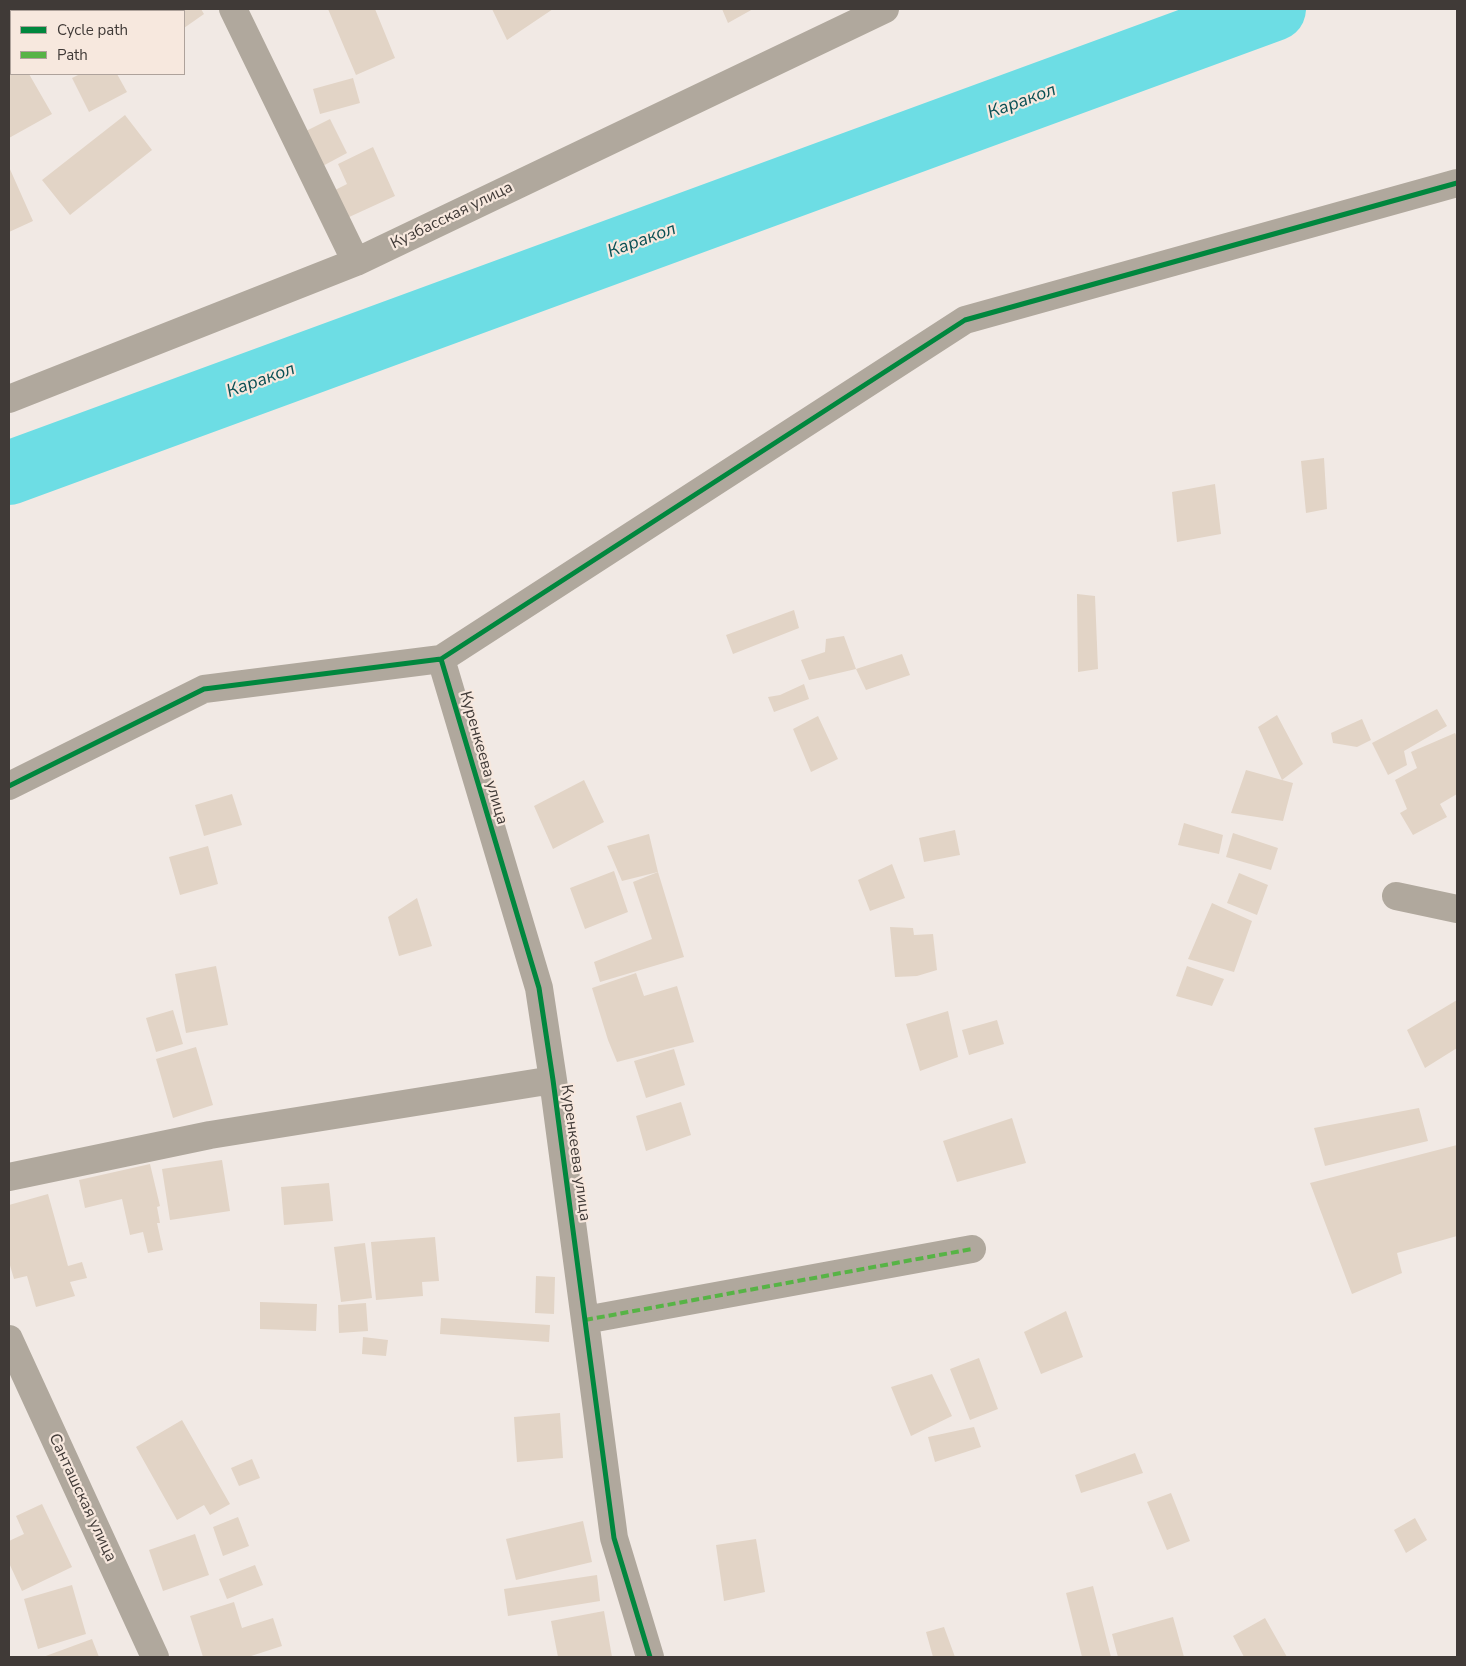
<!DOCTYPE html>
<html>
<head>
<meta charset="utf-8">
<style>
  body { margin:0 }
  #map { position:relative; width:1466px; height:1666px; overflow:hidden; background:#f1e9e4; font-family:"Nunito Sans",sans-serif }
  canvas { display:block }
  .frame { position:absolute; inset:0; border:10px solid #403a37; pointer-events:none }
  .legend { position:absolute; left:10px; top:10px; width:175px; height:65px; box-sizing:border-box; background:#f7e8de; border:1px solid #aea29b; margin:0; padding:6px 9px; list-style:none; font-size:15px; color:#403a37 }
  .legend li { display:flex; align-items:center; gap:10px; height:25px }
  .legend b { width:25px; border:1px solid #aea29b }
</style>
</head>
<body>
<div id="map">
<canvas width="1466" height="1666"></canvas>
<div class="frame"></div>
<ul class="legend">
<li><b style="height:6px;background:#00873e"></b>Cycle path</li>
<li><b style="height:6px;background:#57b346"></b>Path</li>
</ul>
</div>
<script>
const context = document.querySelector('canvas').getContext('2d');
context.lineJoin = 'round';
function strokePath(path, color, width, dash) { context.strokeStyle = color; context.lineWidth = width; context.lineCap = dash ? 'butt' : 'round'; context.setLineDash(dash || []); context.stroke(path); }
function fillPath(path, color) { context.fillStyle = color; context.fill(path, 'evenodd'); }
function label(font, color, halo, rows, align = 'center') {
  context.font = font + ' "Nunito Sans",sans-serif'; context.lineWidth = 4.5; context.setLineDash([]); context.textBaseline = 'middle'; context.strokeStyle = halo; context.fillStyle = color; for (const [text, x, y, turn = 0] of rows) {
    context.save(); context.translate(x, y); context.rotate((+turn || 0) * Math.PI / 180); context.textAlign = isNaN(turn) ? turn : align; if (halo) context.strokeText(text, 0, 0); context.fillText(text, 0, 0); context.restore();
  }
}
strokePath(new Path2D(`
  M 9,473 L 1274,9`), '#6ddde4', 64);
fillPath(new Path2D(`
  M 138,9 L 201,9 L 204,14 L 184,28 L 184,11 L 140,11 Z
  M 328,9 L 375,9 L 395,58 L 356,75 Z
  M 492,9 L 553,9 L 507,40 Z
  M 722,9 L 753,9 L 728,23 Z
  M 9,37 L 11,41 L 11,74 L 29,74 L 52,114 L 9,138 Z
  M 80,74 L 117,74 L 127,92 L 89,112 L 72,78 Z
  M 353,78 L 360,103 L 320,114 L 313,89 Z
  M 125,115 L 152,150 L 70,215 L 42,180 Z
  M 330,119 L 347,153 L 319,168 L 302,133 Z
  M 373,147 L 395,196 L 347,218 L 335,190 L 347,184 L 338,164 Z
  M 9,167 L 33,221 L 9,232 Z
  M 1324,458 L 1327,509 L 1306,513 L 1301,461 Z
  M 1215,484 L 1221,534 L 1177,542 L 1172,492 Z
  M 1077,594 L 1095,596 L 1098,669 L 1078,672 Z
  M 794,610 L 799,628 L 733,654 L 726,635 Z
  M 844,636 L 856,669 L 902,654 L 910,675 L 866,690 L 856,669 L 809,680 L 801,660 L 825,652 L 826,639 Z
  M 804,684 L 809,699 L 774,712 L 768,697 L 780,695 Z
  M 1437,709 L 1447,726 L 1404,751 L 1407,765 L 1388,775 L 1372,743 Z
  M 1277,715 L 1303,764 L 1282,780 L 1293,783 L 1283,821 L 1231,813 L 1246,770 L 1282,780 L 1258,727 Z
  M 818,716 L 838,759 L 811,772 L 793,729 Z
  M 1362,719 L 1371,740 L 1357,747 L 1333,743 L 1331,733 Z
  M 1455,733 L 1457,737 L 1457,794 L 1440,804 L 1447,817 L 1413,835 L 1400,813 L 1407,809 L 1395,780 L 1417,768 L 1411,752 Z
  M 584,780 L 604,822 L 553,849 L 534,806 Z
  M 232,794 L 242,825 L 204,836 L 195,805 Z
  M 1184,823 L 1223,835 L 1219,854 L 1178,845 Z
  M 955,830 L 960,855 L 924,862 L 919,838 Z
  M 1233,833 L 1278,848 L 1271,870 L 1226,857 Z
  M 649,834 L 658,872 L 684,957 L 600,982 L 594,962 L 652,939 L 633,882 L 658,872 L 622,881 L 607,846 Z
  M 208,846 L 218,884 L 180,895 L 169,857 Z
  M 892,864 L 905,898 L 870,911 L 858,880 Z
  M 614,871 L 628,912 L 585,929 L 570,888 Z
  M 1239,873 L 1268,885 L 1257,915 L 1227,903 Z
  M 417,898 L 432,946 L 399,956 L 388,917 Z
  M 1212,903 L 1252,921 L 1234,972 L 1188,959 Z
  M 890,927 L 913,928 L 914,935 L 933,934 L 937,970 L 917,976 L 895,977 Z
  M 216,966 L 228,1025 L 186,1033 L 175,974 Z
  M 1187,966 L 1224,979 L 1212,1006 L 1176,996 Z
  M 636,973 L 644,996 L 677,986 L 694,1042 L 617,1062 L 608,1040 L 592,988 Z
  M 1457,1000 L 1457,1048 L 1425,1068 L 1407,1030 Z
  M 173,1010 L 183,1044 L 156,1052 L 146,1018 Z
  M 948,1011 L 958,1057 L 920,1071 L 906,1024 Z
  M 997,1020 L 1004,1044 L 969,1055 L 962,1030 Z
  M 196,1047 L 213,1105 L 173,1118 L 156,1059 Z
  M 674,1049 L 685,1085 L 646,1098 L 634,1061 Z
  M 681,1102 L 691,1135 L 646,1151 L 636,1116 Z
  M 1419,1108 L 1428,1141 L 1325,1166 L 1314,1128 Z
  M 1012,1118 L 1026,1163 L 957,1182 L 943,1141 Z
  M 1457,1145 L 1457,1236 L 1397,1253 L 1402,1273 L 1352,1294 L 1310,1183 Z
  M 222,1160 L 230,1211 L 170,1220 L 162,1169 Z
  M 150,1164 L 160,1206 L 157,1207 L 160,1223 L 157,1223 L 163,1250 L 148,1253 L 143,1232 L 130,1235 L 122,1199 L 85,1208 L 79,1180 Z
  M 329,1183 L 333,1221 L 284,1225 L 281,1187 Z
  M 48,1194 L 68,1266 L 82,1262 L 87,1278 L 70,1282 L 75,1296 L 36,1307 L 27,1276 L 14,1279 L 9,1262 L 9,1205 Z
  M 435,1237 L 439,1281 L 422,1282 L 423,1296 L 376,1300 L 371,1242 Z
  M 365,1243 L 372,1298 L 341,1302 L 334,1247 Z
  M 536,1276 L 555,1277 L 554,1314 L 535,1313 Z
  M 260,1302 L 317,1304 L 316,1331 L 260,1329 Z
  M 366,1303 L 368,1331 L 339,1333 L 338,1305 Z
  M 1066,1311 L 1083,1357 L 1041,1374 L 1024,1332 Z
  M 441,1318 L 550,1325 L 549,1342 L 440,1334 Z
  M 363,1337 L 388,1340 L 386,1356 L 362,1354 Z
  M 979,1358 L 998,1409 L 970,1420 L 950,1369 Z
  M 932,1374 L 952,1416 L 911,1436 L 891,1387 Z
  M 560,1413 L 563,1458 L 517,1462 L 514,1417 Z
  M 182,1420 L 230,1504 L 210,1515 L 204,1505 L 177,1520 L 136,1447 Z
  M 974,1427 L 981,1447 L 935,1462 L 928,1437 Z
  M 1135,1453 L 1143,1473 L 1081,1493 L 1075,1475 Z
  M 252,1459 L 260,1478 L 239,1486 L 231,1468 Z
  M 1171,1493 L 1190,1541 L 1167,1550 L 1147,1502 Z
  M 42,1504 L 72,1567 L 22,1591 L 9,1563 L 9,1541 L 24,1534 L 16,1516 Z
  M 238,1517 L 249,1546 L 223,1556 L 213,1527 Z
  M 1415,1518 L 1427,1540 L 1406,1553 L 1394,1530 Z
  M 583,1521 L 592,1562 L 516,1580 L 506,1539 Z
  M 195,1534 L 209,1575 L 163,1591 L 149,1550 Z
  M 756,1539 L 765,1592 L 724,1601 L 716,1545 Z
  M 255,1565 L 263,1585 L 227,1599 L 219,1579 Z
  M 597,1575 L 600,1601 L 508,1616 L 504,1589 Z
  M 72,1585 L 86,1634 L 38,1649 L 24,1599 Z
  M 1093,1586 L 1111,1657 L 1082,1657 L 1066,1593 Z
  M 234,1602 L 242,1628 L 273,1618 L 282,1646 L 248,1657 L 203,1657 L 190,1616 Z
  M 604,1611 L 612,1657 L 558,1657 L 551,1621 Z
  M 1173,1617 L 1184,1657 L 1118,1657 L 1112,1634 Z
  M 1265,1618 L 1287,1657 L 1244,1657 L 1233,1636 Z
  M 944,1627 L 955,1657 L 933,1657 L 926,1632 Z
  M 92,1639 L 99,1657 L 43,1657 Z`), '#e2d4c6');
strokePath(new Path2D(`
  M 233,9 L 356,262
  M 9,399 L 356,262 L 885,9
  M 441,659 L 539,988 L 553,1080 L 614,1538 L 650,1657
  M 9,786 L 204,689 L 441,659 L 965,320 L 1457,183
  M 1396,896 L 1457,909
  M 9,1177 L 210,1135 L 553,1080
  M 585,1320 L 972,1249
  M 9,1339 L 155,1657`), '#b0a89d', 28);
strokePath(new Path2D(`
  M 585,1320 L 972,1249`), '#57b346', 4, [8, 4]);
strokePath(new Path2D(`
  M 441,659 L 539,988 L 553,1080 L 614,1538 L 650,1657
  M 9,786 L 204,689 L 441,659 L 965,320 L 1457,183`), '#00873e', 5);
label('16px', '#403a37', '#f7e8de', [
  ["Кузбасская улица",452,216,-26],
  ["Куренкеева улица",483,758,74],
  ["Куренкеева улица",575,1153,82],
  ["Санташская улица",82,1498,65]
]);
label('italic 18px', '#094f54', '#f7e8de', [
  ["Каракол",1022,102,-20],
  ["Каракол",642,241,-20],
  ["Каракол",261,381,-20]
]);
</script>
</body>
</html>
